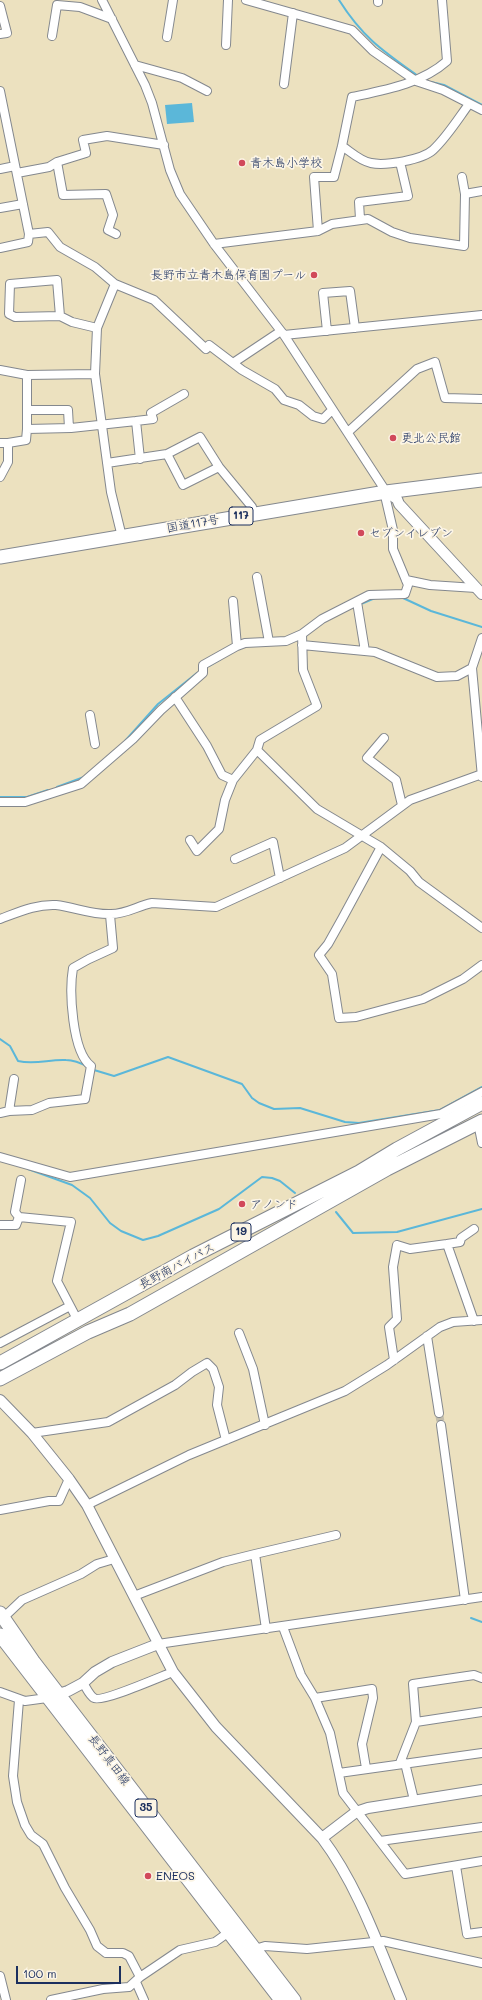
<!DOCTYPE html>
<html>
<head>
<meta charset="utf-8">
<style>
  body { margin:0 }
  #map { position:relative; width:482px; height:2000px; overflow:hidden; background:#ece1bf; font-family:Mali,sans-serif }
  canvas { display:block }
  .scale { position:absolute; left:16px; top:1966px; width:105px; height:18px; box-sizing:border-box; border:2px solid #1b2f5e; border-top:0; padding-left:5px; font-size:12px; line-height:14px; white-space:nowrap; color:#1b2f5e; -webkit-text-stroke:3px #fcf5e5; paint-order:stroke }
</style>
</head>
<body>
<div id="map">
<canvas width="482" height="2000"></canvas>
<div class="scale">100 m</div>
</div>
<script>
const context = document.querySelector('canvas').getContext('2d');
context.lineJoin = 'round';
function fillPath(path, color) { context.fillStyle = color; context.fill(path, 'evenodd'); }
function strokePath(path, color, width, dash) { context.strokeStyle = color; context.lineWidth = width; context.lineCap = dash ? 'butt' : 'round'; context.setLineDash(dash || []); context.stroke(path); }
function label(font, color, halo, rows, align = 'center') {
  context.font = font + ' Mali,"Klee One",sans-serif'; context.lineWidth = 3.5; context.setLineDash([]); context.textBaseline = 'middle'; context.strokeStyle = halo; context.fillStyle = color; for (const [text, x, y, turn = 0] of rows) {
    context.save(); context.translate(x, y); context.rotate((+turn || 0) * Math.PI / 180); context.textAlign = isNaN(turn) ? turn : align; if (halo) context.strokeText(text, 0, 0); context.fillText(text, 0, 0); context.restore();
  }
}
fillPath(new Path2D(`
  M 192,103 L 194,122 L 167,124 L 165,105 Z`), '#5bb7d9');
strokePath(new Path2D(`
  M 339,0 C 363,38 383,51 418,76
  M 431,82 L 444,85 L 482,105
  M 403,598 L 431,611 L 482,627
  M 361,604 L 375,598
  M 209,666 L 221,659
  M 125,741 L 158,704 L 197,673
  M 57,787 L 84,777
  M 0,797 L 27,797 L 48,790
  M 0,1039 L 10,1046 L 18,1061 C 36,1065 49,1059 66,1060 C 74,1060 81,1063 88,1067
  M 94,1070 L 114,1076 L 168,1057 L 242,1084 L 252,1098 L 259,1103 L 274,1109 L 300,1108 L 345,1122 L 359,1123 L 440,1110 L 482,1087
  M 28,1169 L 72,1185 L 90,1198 L 110,1223 L 121,1231 L 143,1240 L 158,1236 L 219,1209 L 262,1177 L 272,1178 L 280,1181 L 295,1193
  M 336,1212 L 353,1233 L 397,1232 L 482,1209
  M 471,1618 L 482,1622`), '#5bb7d9', 2);
strokePath(new Path2D(`
  M 439,1413 L 441,1425`), '#c2bdac', 8, [8, 4]);
const minor = new Path2D(`
  M 246,0 L 352,30 L 373,51 L 416,81 L 443,90 L 482,110
  M 378,0 L 378,2
  M 0,6 L 7,33 L 0,34
  M 52,36 L 57,5 L 80,7 L 112,19
  M 167,37 L 173,0
  M 226,45 L 228,0
  M 135,65 L 182,78 L 207,91
  M 284,84 L 293,13
  M 0,91 L 29,234 L 28,242 L 0,248
  M 342,146 C 351,152 360,161 371,163 C 385,166 422,160 433,150 C 447,137 458,119 469,104
  M 57,162 L 63,195 L 106,194 L 113,215 L 108,230 L 116,234
  M 0,169 L 15,166
  M 17,173 L 49,167 L 57,162 L 86,153 L 83,140 L 107,136 L 164,145
  M 462,177 L 465,194
  M 0,208 L 23,204
  M 360,219 L 359,202 L 408,196 L 400,162
  M 318,231 L 332,224 L 368,219 L 392,232 L 410,238 L 464,246 L 465,194 L 482,191
  M 29,234 L 48,232 L 60,247 L 95,267 L 115,284 L 154,300 L 206,349 L 209,345 L 242,370 L 275,389 L 284,400 L 299,405 L 313,416 L 323,419 L 332,410
  M 214,244 L 318,231 L 314,177 L 334,177 L 342,146 L 352,97 C 385,90 421,84 447,61 L 442,0
  M 115,284 L 97,328 L 95,374 L 111,492 L 122,537
  M 60,316 L 57,280 L 10,284 L 9,314 L 15,317 L 60,316 L 72,322 L 97,328
  M 327,331 L 323,293 L 350,291 L 355,328
  M 284,335 L 482,315
  M 233,363 L 281,331
  M 0,370 L 27,375 L 95,374
  M 27,375 L 27,429
  M 27,410 L 68,410 L 69,428
  M 136,421 L 153,419 L 151,413 L 184,394
  M 348,432 L 417,369 L 435,362 L 445,398 L 482,399
  M 0,443 L 8,443 L 26,440 L 27,429 L 71,428 L 136,421 L 140,459
  M 167,454 L 183,485 L 219,467
  M 107,463 L 167,454 L 200,437 L 219,467 L 252,507 L 254,514
  M 0,477 L 8,462 L 8,443
  M 257,577 L 269,642
  M 406,580 L 430,585 L 476,588
  M 233,601 L 237,646
  M 357,602 L 365,651
  M 482,638 L 472,668 L 482,777
  M 302,645 L 375,652 L 437,677 L 457,676 L 472,668
  M 175,697 L 207,746 L 222,775 L 233,780
  M 90,715 L 95,744
  M 384,738 L 367,758 L 396,780 L 402,805
  M 257,750 L 317,809 L 381,847 L 410,871 L 419,882 L 482,928
  M 0,802 L 25,802 L 81,784 L 133,739 L 161,710 L 203,673 L 203,665 L 237,646 L 245,643 L 286,641 L 302,634 L 322,619 L 369,595 L 405,594 L 408,585 L 393,549 L 393,530 L 383,487 L 284,335 L 214,244 L 180,194 L 170,170 L 152,103 L 145,85 L 102,0
  M 190,840 L 197,851 L 219,829 L 225,800 L 233,780 L 257,750 L 260,740 L 317,706 L 303,670 L 302,634
  M 381,847 L 342,919 L 328,944 L 319,955 L 332,974 L 339,1018 L 356,1017 L 423,999 L 463,979 L 482,965
  M 235,859 L 273,842 L 280,878
  M 0,919 C 19,912 36,904 56,905 C 74,907 93,915 111,914 C 127,914 137,906 152,903 L 216,907 L 345,848 L 410,800 L 482,774
  M 9,1111 L 32,1110 L 49,1103 L 85,1099 L 91,1066 C 72,1052 69,991 73,968 L 89,959 L 113,948 L 110,915
  M 0,1113 L 9,1111 L 14,1079
  M 478,1123 L 482,1143
  M 0,1157 L 70,1177 L 441,1114 L 482,1092
  M 19,1217 L 15,1212 L 21,1180
  M 0,1225 L 16,1225 L 19,1217 L 71,1222 L 57,1281 L 78,1321
  M 474,1321 L 447,1244 L 460,1242 L 461,1238 L 474,1229
  M 239,1333 L 253,1369 L 265,1425
  M 427,1336 L 439,1413
  M 0,1343 L 70,1306
  M 394,1360 L 389,1327 L 397,1319 L 393,1267 L 397,1245 L 410,1249 L 447,1244
  M 441,1425 L 465,1600
  M 32,1433 L 108,1422 L 175,1385 L 192,1372 L 207,1363 L 213,1369 L 219,1387 L 217,1405 L 226,1440
  M 87,1505 L 189,1455 L 345,1391 L 387,1365 L 440,1327 L 453,1322 L 482,1320
  M 0,1510 L 49,1501 L 59,1501 L 69,1479
  M 255,1554 L 336,1535
  M 134,1596 L 223,1562 L 255,1554 L 266,1629
  M 3,1618 L 22,1600 L 81,1574 L 97,1564 L 114,1559
  M 283,1627 L 301,1675 L 315,1698
  M 158,1644 L 482,1597
  M 83,1683 C 86,1687 89,1695 94,1698 C 101,1703 162,1676 173,1672
  M 0,1692 L 25,1701 L 47,1698
  M 19,1700 L 13,1776 L 17,1802 L 25,1825 L 31,1835 L 43,1844 L 65,1888 L 90,1930 L 97,1946 L 106,1953 L 123,1953 L 129,1956 L 140,1977
  M 416,1722 L 482,1712
  M 400,1763 L 416,1722 L 413,1684 L 474,1675 L 482,1678
  M 405,1763 L 414,1800
  M 366,1768 L 362,1744 L 373,1698 L 372,1689 L 315,1698 L 330,1733 L 343,1793 L 405,1874 L 482,1861
  M 339,1773 L 482,1753
  M 380,1841 L 482,1827
  M 456,1866 L 467,1934 L 482,1932
  M 255,1949 L 265,1946 L 307,1949 L 383,1941 L 482,1963
  M 0,1976 L 6,2000
  M 136,1982 L 144,2000
  M 51,2000 L 103,1989 L 129,1987 L 140,1977 L 180,1950 L 215,1942 L 229,1932`);
const tertiary = new Path2D(`
  M 386,492 L 397,499 L 399,504 L 482,594
  M 0,1400 L 32,1433 L 69,1479 L 87,1505 L 173,1672 L 216,1727 L 322,1838 C 358,1886 378,1945 401,2000
  M 53,1696 L 68,1691 L 83,1683 L 95,1672 L 112,1662 L 158,1644
  M 322,1838 L 356,1812 L 368,1808 L 482,1790`);
const primary = new Path2D(`
  M 0,1613 L 33,1661 L 294,2000
  M 0,1635 L 281,2000`);
const trunk = new Path2D(`
  M 0,557 L 386,492 L 482,480
  M 0,1363 L 193,1256 L 359,1172 L 397,1149 L 482,1103
  M 0,1379 L 88,1332 L 130,1314 L 387,1169 L 482,1121`);
strokePath(minor, '#84888e', 10);
strokePath(tertiary, '#84888e', 12);
strokePath(primary, '#84888e', 15);
strokePath(trunk, '#84888e', 15);
strokePath(minor, '#fff', 8);
strokePath(tertiary, '#fff', 10);
strokePath(primary, '#fff', 13);
strokePath(trunk, '#fff', 13);
for (const [x, y, r, color] of [
  [242,163,4,"#d1495b"],
  [314,275,4,"#d1495b"],
  [393,438,4,"#d1495b"],
  [361,533,4,"#d1495b"],
  [242,1204,4,"#d1495b"],
  [148,1876,4,"#d1495b"]
]) { const dot = new Path2D(); dot.arc(x, y, r, 0, 2 * Math.PI); context.fillStyle = color; context.fill(dot); strokePath(dot, '#fcf5e5', 1.5); }
for (const [x, y, w] of [
  [241,516,24],
  [241,1232,20],
  [146,1808,22]
]) { const box = new Path2D(); box.roundRect(x - w / 2, y - 9, w, 18, 3); context.fillStyle = '#fcf5e5'; context.fill(box); strokePath(box, '#1b2f5e', 1); }
label('bold 11px', '#1b2f5e', null, [
  ["117",241,516],
  ["19",241,1232],
  ["35",146,1808]
]);
label('12px', '#1b2f5e', '#fcf5e5', [
  ["青木島小学校",250,163],
  ["長野市立青木島保育園プール",306,275,"right"],
  ["更北公民館",401,438],
  ["セブンイレブン",369,533],
  ["アノンド",250,1204],
  ["ENEOS",156,1876]
], 'left');
label('12px', '#1b2f5e', '#fcf5e5', [
  ["国道117号",193,524,-10],
  ["長野南バイパス",177,1266,-28],
  ["長野真田線",109,1760,53]
]);
</script>
</body>
</html>
